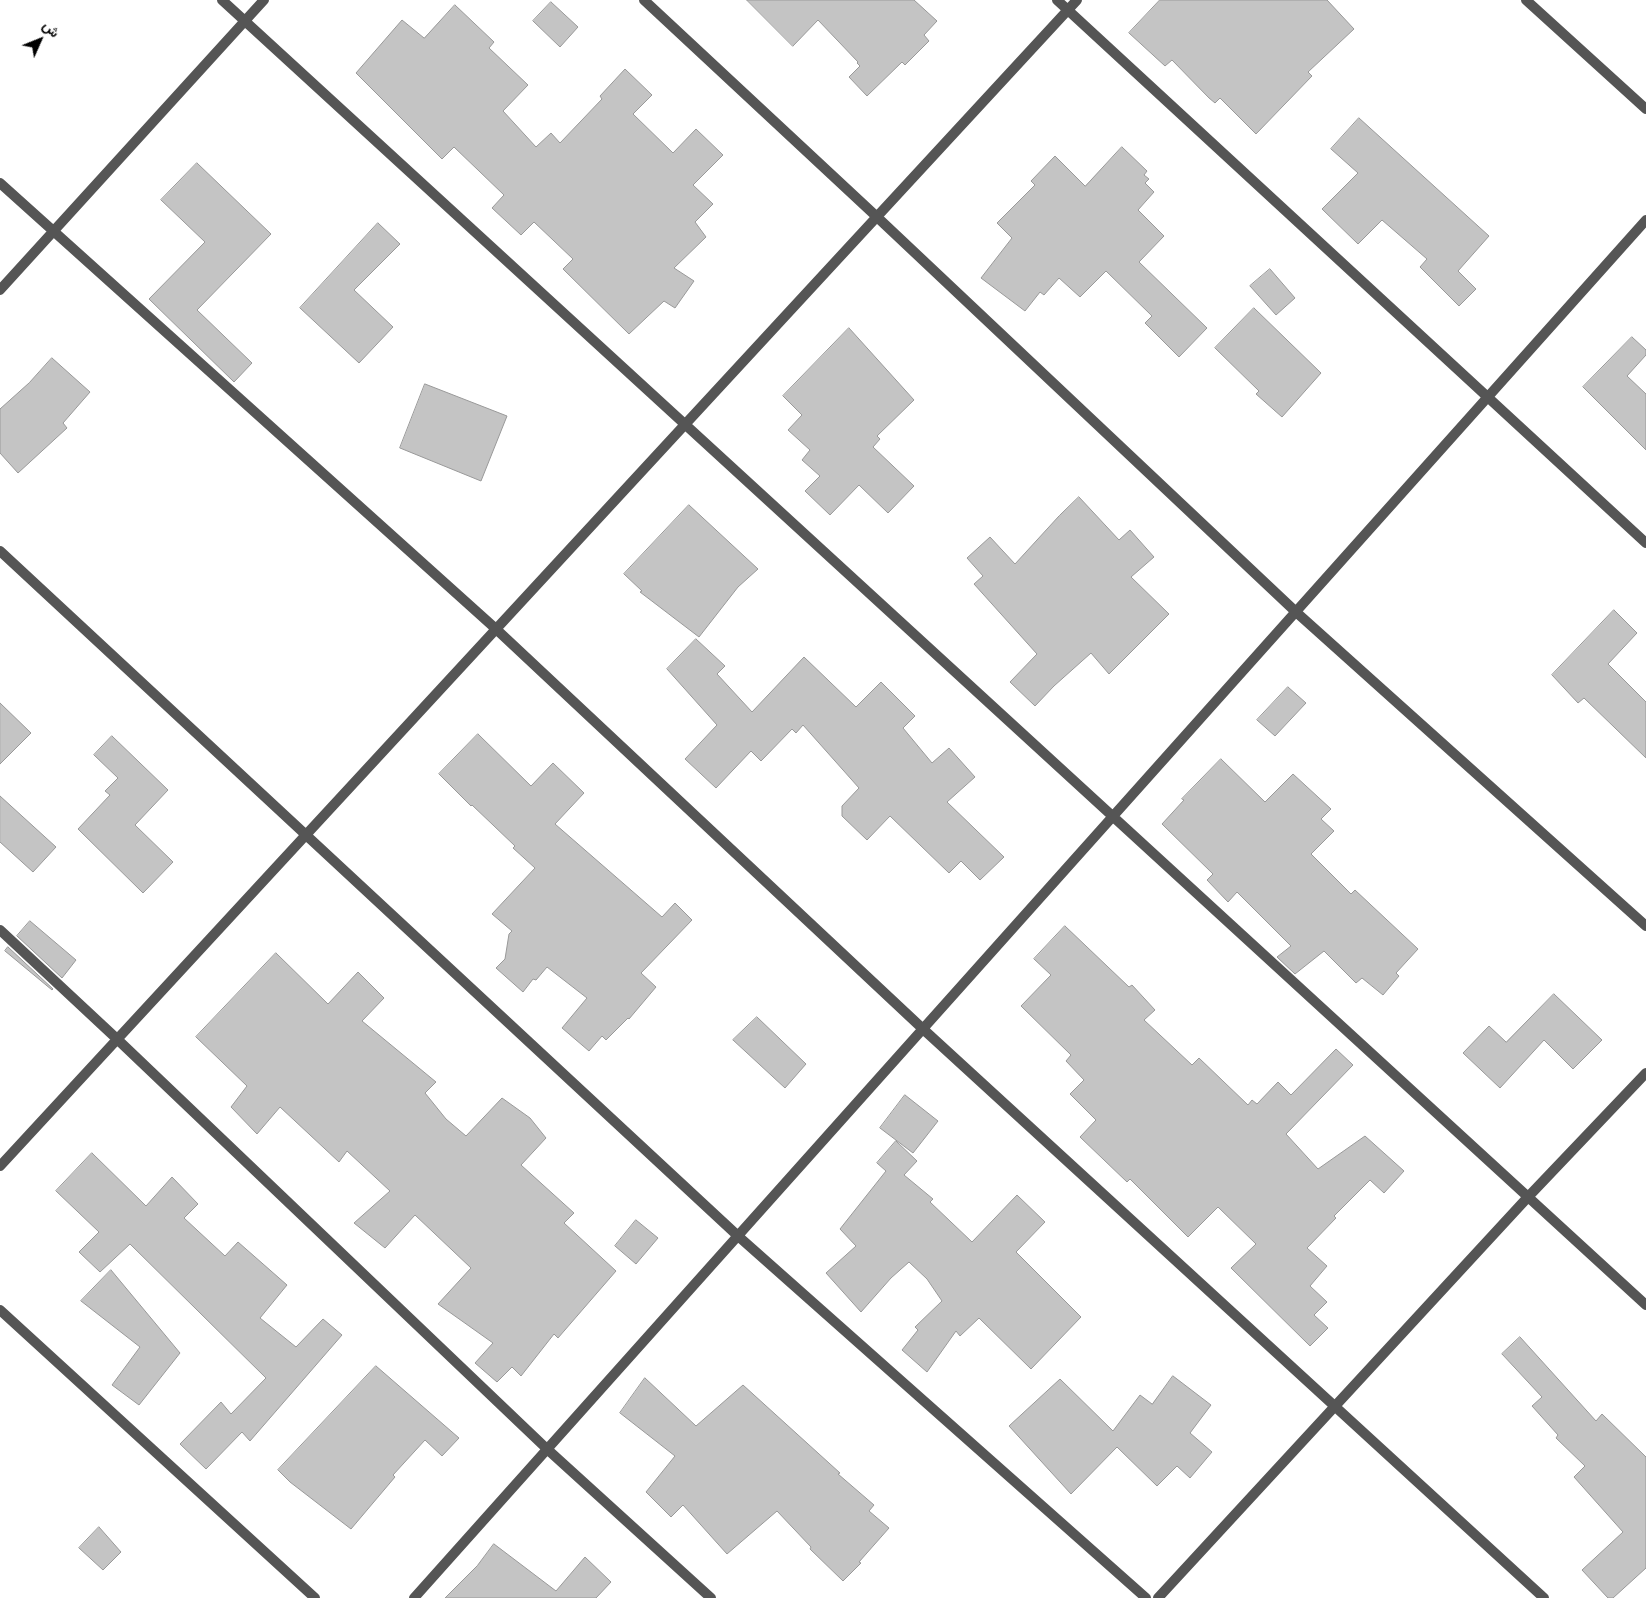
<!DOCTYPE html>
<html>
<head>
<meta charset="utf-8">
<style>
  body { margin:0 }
  #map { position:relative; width:1646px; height:1598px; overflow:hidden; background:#fff; font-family:Signika,Vazirmatn,sans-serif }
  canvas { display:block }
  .north { position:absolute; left:15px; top:15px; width:50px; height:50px; -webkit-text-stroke:4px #fff; paint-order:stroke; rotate:46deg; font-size:14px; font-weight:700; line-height:20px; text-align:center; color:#000 }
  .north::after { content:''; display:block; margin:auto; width:18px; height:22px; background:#000; clip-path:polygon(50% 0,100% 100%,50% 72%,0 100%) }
</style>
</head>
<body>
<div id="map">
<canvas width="1646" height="1598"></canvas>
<div class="north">ش</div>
</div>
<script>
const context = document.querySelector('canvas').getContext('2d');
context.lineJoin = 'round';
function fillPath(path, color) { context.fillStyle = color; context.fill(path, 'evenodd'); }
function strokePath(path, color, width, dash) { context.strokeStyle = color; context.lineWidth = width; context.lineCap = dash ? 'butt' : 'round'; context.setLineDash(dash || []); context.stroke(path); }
const building = new Path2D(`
  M 747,0 L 914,0 L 937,21 L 924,35 L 929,41 L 905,65 L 902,62 L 867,96 L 849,77 L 860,66 L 857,63 L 858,62 L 818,20 L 793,46 Z
  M 1160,0 L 1327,0 L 1354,29 L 1308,72 L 1312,76 L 1256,134 L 1220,98 L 1215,103 L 1209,98 L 1172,60 L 1165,66 L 1129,33 Z
  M 551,2 L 578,27 L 560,47 L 533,21 Z
  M 455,5 L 494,42 L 489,48 L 528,85 L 503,111 L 536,147 L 551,133 L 560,143 L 602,99 L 600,96 L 625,69 L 652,95 L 633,114 L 673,153 L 696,129 L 723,155 L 693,185 L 713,204 L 695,222 L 706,237 L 674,268 L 694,281 L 675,308 L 664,301 L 629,334 L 563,269 L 573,259 L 534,222 L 521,235 L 492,208 L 504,195 L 454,147 L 442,159 L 356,73 L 402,20 L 424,38 Z
  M 1359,118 L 1489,236 L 1458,271 L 1476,289 L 1459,306 L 1420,267 L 1427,259 L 1382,220 L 1358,244 L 1322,209 L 1358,173 L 1331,149 Z
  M 1122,147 L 1147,171 L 1144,175 L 1149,179 L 1145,183 L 1154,192 L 1138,210 L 1164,236 L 1139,262 L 1207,328 L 1179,357 L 1145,323 L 1152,316 L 1106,271 L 1080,297 L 1059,278 L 1044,295 L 1040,292 L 1025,311 L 981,278 L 1012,238 L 997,223 L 1035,185 L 1031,181 L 1055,156 L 1085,186 Z
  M 197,163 L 271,234 L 197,310 L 252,363 L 234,382 L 149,299 L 205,242 L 161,200 Z
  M 378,223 L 400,244 L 354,290 L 393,327 L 359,363 L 300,308 Z
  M 1270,269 L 1295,298 L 1276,315 L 1250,286 Z
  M 1254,308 L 1321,373 L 1282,417 L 1256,394 L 1259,391 L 1215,348 Z
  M 849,328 L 914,400 L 877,436 L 880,439 L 873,447 L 914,486 L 888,513 L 859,485 L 830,515 L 805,491 L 820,476 L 802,460 L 810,450 L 788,430 L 802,415 L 783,396 Z
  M 1632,337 L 1646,350 L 1646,355 L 1627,376 L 1646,394 L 1646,450 L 1583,387 Z
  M 52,358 L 90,392 L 63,423 L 67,428 L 18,473 L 0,453 L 0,409 L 29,383 Z
  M 425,384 L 507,416 L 481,481 L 400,448 Z
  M 1079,497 L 1119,540 L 1130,530 L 1154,557 L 1131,577 L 1169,614 L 1109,674 L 1091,653 L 1054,686 L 1035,706 L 1010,682 L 1037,654 L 974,584 L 983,576 L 967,558 L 990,537 L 1015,564 L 1059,516 Z
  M 689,505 L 758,569 L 738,587 L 699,637 L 640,592 L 642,591 L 624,574 Z
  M 1614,610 L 1637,633 L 1608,664 L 1646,702 L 1646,758 L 1584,698 L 1578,703 L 1552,675 Z
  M 696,639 L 725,666 L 717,674 L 752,712 L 804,657 L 856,707 L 881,682 L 915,716 L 903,728 L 932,763 L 949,748 L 975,777 L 947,802 L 1004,857 L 980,880 L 961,861 L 949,873 L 890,816 L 867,840 L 842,816 L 842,806 L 859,788 L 803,725 L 796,733 L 792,729 L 761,761 L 751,751 L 716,788 L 685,759 L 717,725 L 667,669 Z
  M 1288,687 L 1306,703 L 1275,736 L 1257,720 Z
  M 0,703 L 31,733 L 0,764 Z
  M 478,734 L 531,786 L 553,763 L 584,793 L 555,824 L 662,917 L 675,903 L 692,920 L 641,973 L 656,987 L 629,1019 L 628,1018 L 606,1040 L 602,1036 L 589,1051 L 562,1028 L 587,998 L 547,967 L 536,980 L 533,979 L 523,992 L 496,968 L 505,959 L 509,934 L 512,931 L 492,914 L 535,868 L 513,848 L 515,846 L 472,805 L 471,806 L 439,774 Z
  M 112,736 L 168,790 L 135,825 L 173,862 L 143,893 L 78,829 L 110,795 L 105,791 L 118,778 L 94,755 Z
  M 1221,759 L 1265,802 L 1293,774 L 1331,809 L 1321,819 L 1334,831 L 1311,854 L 1351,894 L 1355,890 L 1418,949 L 1396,973 L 1399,976 L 1383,995 L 1362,978 L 1356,983 L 1324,951 L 1295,974 L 1277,957 L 1291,946 L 1237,892 L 1228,902 L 1207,880 L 1213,874 L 1162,824 L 1184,800 L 1182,799 Z
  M 0,796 L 56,847 L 33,872 L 0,842 Z
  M 30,921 L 76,960 L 62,978 L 17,936 Z
  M 1065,926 L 1129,987 L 1132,985 L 1155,1010 L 1144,1020 L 1192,1065 L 1199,1058 L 1248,1105 L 1252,1100 L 1257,1104 L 1278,1082 L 1291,1095 L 1336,1049 L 1353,1065 L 1286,1134 L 1318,1169 L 1365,1136 L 1404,1171 L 1384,1193 L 1370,1180 L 1334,1216 L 1336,1218 L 1307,1248 L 1327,1266 L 1310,1286 L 1327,1302 L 1314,1315 L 1328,1328 L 1310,1346 L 1231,1268 L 1256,1244 L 1218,1207 L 1188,1237 L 1130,1179 L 1127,1182 L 1080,1137 L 1096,1120 L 1070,1094 L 1084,1080 L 1066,1061 L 1071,1055 L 1021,1006 L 1051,975 L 1034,959 Z
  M 8,947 L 53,989 L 52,990 L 5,951 Z
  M 276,953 L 328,1004 L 358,972 L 384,998 L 362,1021 L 436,1082 L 425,1093 L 446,1119 L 466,1136 L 502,1098 L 530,1118 L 546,1138 L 521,1165 L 574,1213 L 564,1223 L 616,1271 L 558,1338 L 554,1334 L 521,1376 L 512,1367 L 497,1382 L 475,1363 L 493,1343 L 438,1304 L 471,1268 L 415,1215 L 385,1248 L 354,1223 L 390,1191 L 347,1151 L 339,1162 L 280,1107 L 257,1134 L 231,1107 L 247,1086 L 196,1037 Z
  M 1554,994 L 1602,1040 L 1573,1069 L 1544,1040 L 1500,1088 L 1463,1053 L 1489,1026 L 1506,1042 Z
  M 757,1017 L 806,1064 L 785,1088 L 733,1040 Z
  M 905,1095 L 938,1121 L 913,1153 L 880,1128 Z
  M 896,1141 L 917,1161 L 904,1175 L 933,1199 L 930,1202 L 972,1242 L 1017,1195 L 1045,1222 L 1016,1252 L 1081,1317 L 1031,1369 L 979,1318 L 960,1336 L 956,1331 L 927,1372 L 902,1350 L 918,1330 L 915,1327 L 942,1301 L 927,1279 L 909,1262 L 891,1278 L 861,1312 L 826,1273 L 856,1246 L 840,1229 L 886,1171 L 877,1163 Z
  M 92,1153 L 146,1206 L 172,1177 L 198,1204 L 184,1218 L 225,1256 L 238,1242 L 287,1285 L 260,1318 L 296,1347 L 323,1319 L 342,1335 L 250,1441 L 242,1432 L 206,1469 L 180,1444 L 221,1402 L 231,1414 L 266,1378 L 130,1244 L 100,1272 L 79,1252 L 99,1232 L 56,1191 Z
  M 636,1220 L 658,1238 L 636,1264 L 615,1246 Z
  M 111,1270 L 180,1353 L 139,1405 L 112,1385 L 140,1347 L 81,1301 Z
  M 1520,1337 L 1596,1421 L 1602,1414 L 1646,1457 L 1646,1568 L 1613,1598 L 1608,1598 L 1582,1570 L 1623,1532 L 1574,1477 L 1585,1466 L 1556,1438 L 1558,1435 L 1532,1406 L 1542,1397 L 1502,1354 Z
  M 376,1366 L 459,1438 L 442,1456 L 425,1440 L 393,1475 L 395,1477 L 351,1529 L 290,1482 L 278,1470 Z
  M 1173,1376 L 1211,1405 L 1190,1433 L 1212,1452 L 1190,1478 L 1177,1466 L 1157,1486 L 1117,1447 L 1071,1494 L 1009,1426 L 1060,1379 L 1113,1431 L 1140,1395 L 1152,1404 Z
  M 645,1378 L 696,1426 L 743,1385 L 840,1473 L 838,1474 L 874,1505 L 869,1511 L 889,1528 L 859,1562 L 861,1563 L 843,1581 L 810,1549 L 811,1547 L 777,1511 L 727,1554 L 683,1505 L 671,1517 L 646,1492 L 675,1456 L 620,1413 Z
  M 99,1527 L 121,1552 L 103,1570 L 79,1548 Z
  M 494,1544 L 556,1591 L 585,1557 L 611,1582 L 596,1598 L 445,1598 L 477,1566 Z`);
fillPath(building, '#c4c4c4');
strokePath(building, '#999', 1);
strokePath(new Path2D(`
  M 222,0 L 1646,1305
  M 644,0 L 877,217 L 1296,612 L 1646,926
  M 1057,0 L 1646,543
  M 0,183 L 496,629 L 923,1029 L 1544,1598
  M 0,290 L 264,0
  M 0,551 L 738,1236 L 1146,1598
  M 0,930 L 117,1039 L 547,1449 L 711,1598
  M 0,1166 L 1077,0
  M 0,1310 L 315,1598
  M 414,1598 L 1646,220
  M 1158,1598 L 1528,1197 L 1646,1073`), '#555', 10);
strokePath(new Path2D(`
  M 1526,0 L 1646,109`), '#555', 10);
</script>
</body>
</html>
